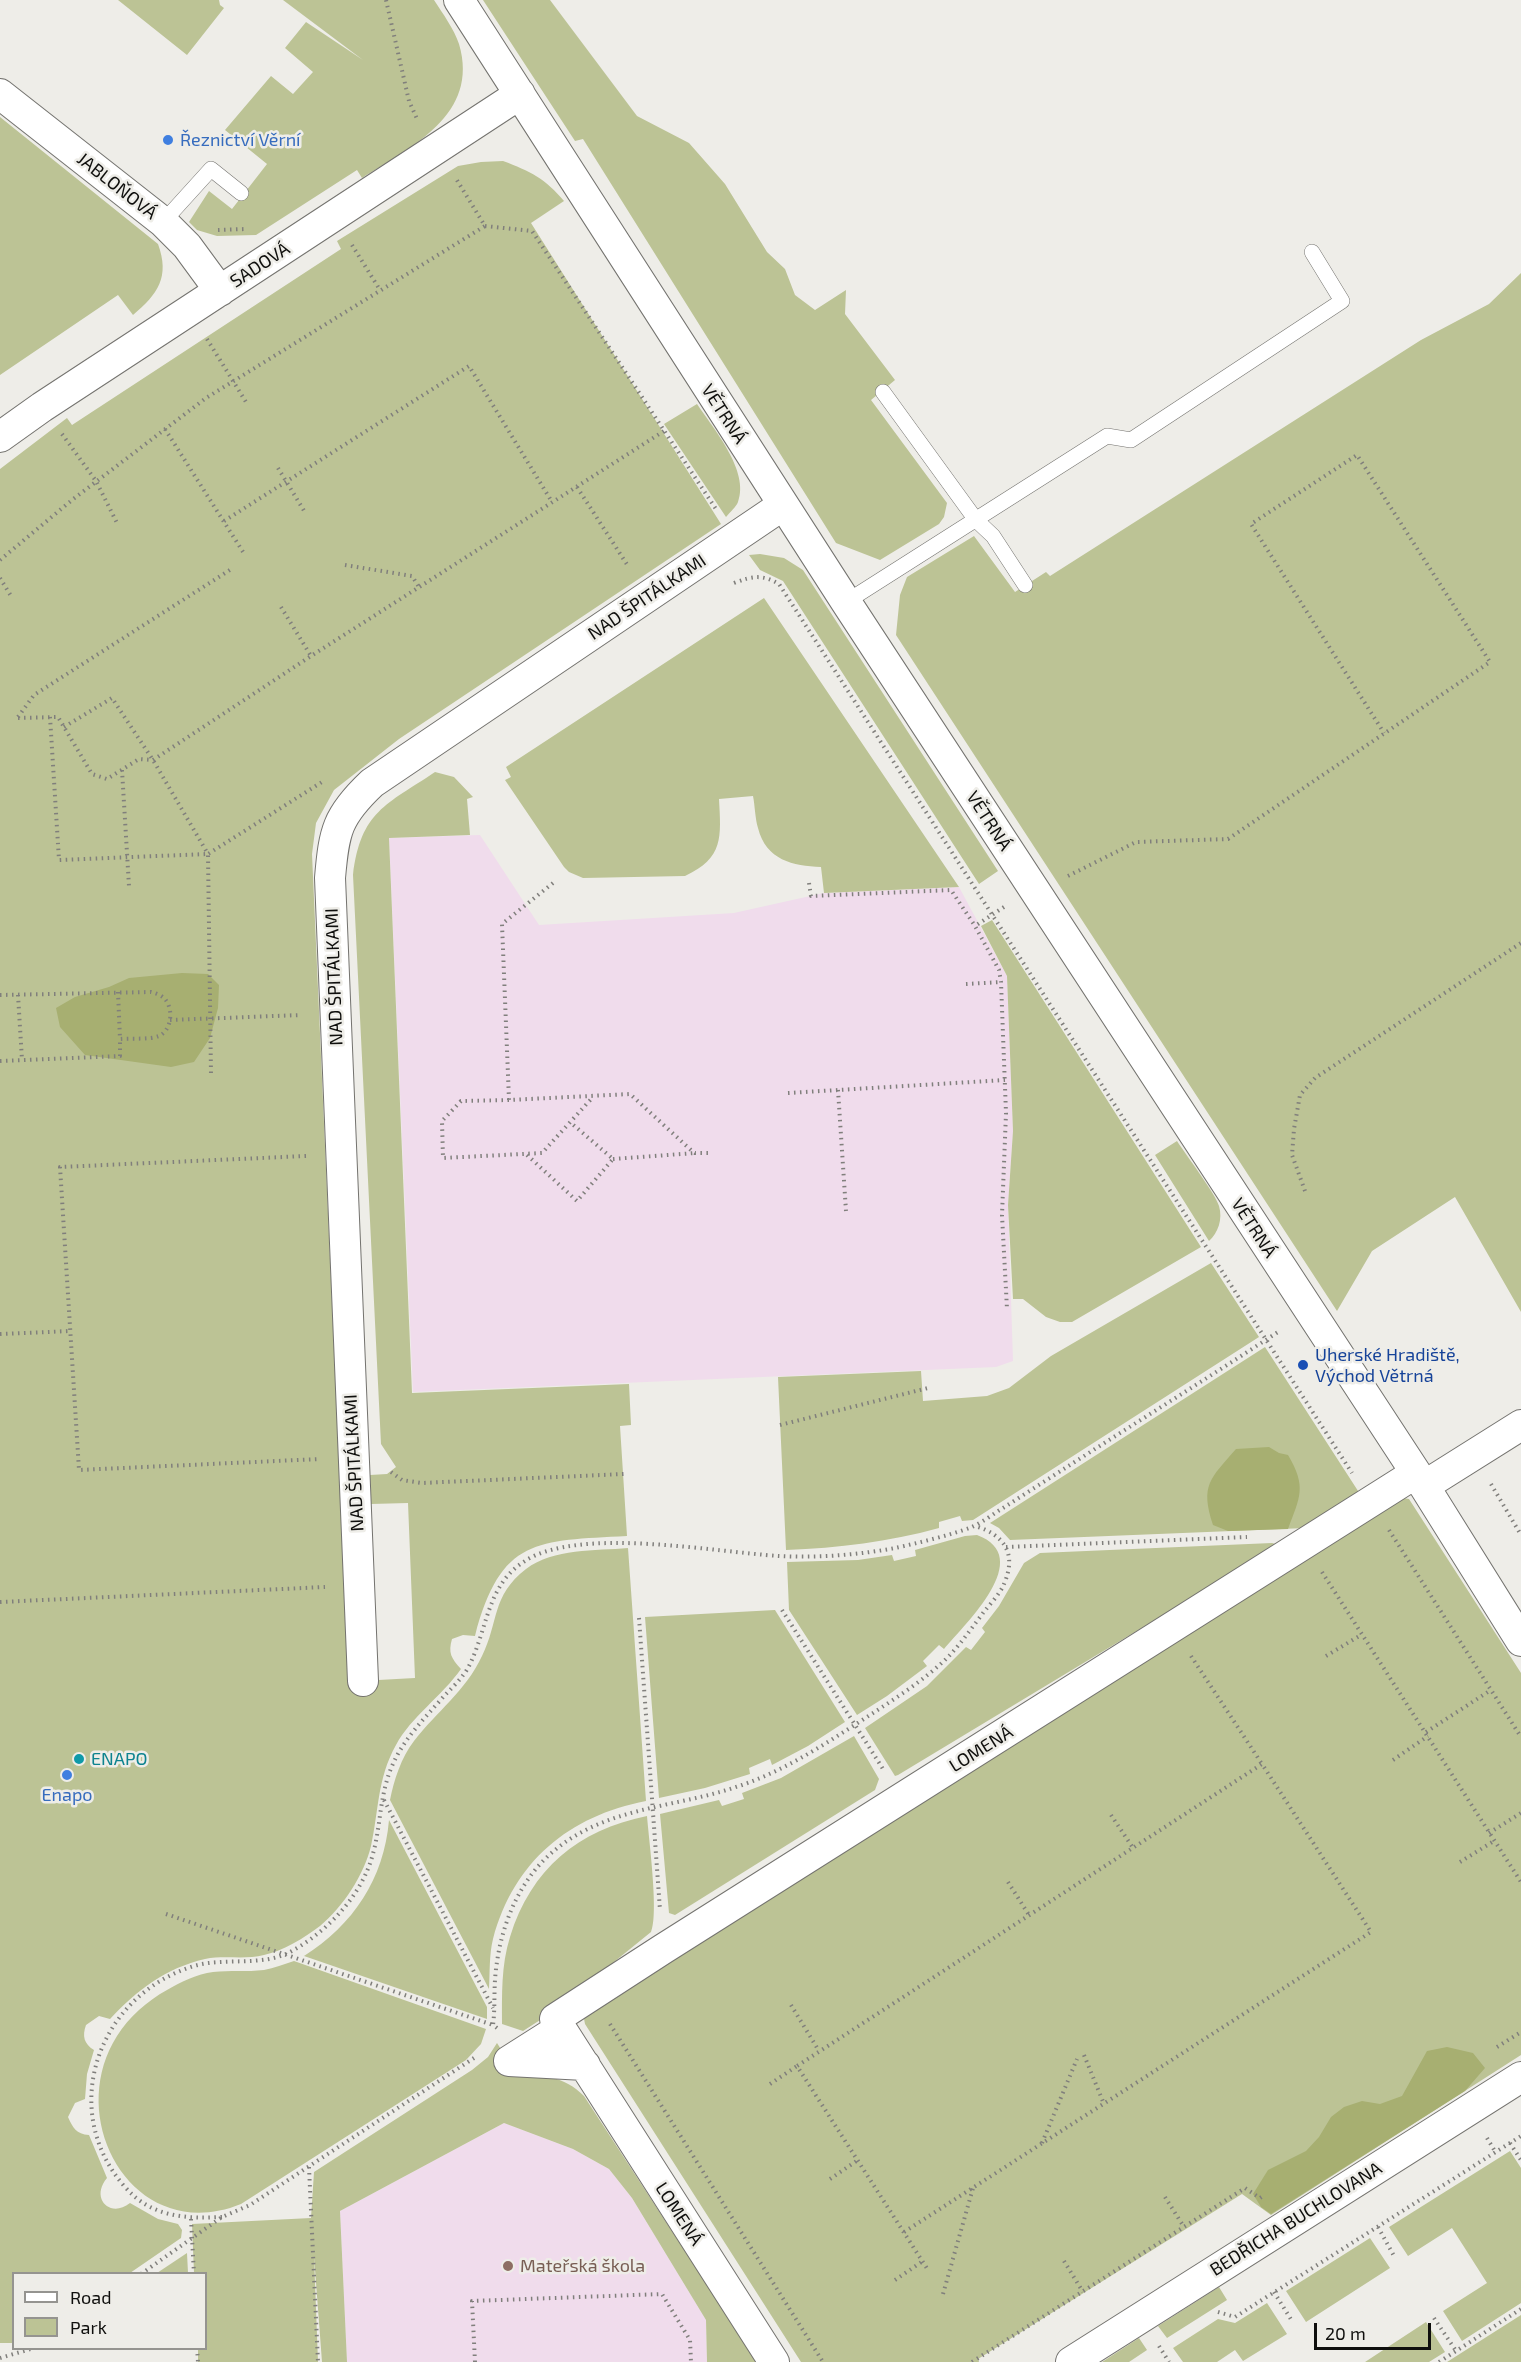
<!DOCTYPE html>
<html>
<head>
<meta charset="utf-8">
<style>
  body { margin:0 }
  #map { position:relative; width:1521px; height:2362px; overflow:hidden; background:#eeede8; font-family:"Exo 2",sans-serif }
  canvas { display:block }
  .legend { position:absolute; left:12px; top:2272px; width:195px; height:78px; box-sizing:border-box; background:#eeede8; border:2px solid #959490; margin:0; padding:8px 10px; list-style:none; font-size:18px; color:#0f0f0d }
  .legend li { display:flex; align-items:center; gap:12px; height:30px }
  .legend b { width:30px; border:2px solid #959490 }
  .scale { position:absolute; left:1314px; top:2323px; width:117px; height:27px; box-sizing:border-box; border:3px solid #0f0f0d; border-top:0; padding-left:8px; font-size:18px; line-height:21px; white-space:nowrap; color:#0f0f0d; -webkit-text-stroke:4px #eeede8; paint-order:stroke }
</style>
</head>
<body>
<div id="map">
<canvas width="1521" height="2362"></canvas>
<ul class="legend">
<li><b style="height:8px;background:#fff"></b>Road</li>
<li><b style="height:16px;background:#bcc395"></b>Park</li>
</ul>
<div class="scale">20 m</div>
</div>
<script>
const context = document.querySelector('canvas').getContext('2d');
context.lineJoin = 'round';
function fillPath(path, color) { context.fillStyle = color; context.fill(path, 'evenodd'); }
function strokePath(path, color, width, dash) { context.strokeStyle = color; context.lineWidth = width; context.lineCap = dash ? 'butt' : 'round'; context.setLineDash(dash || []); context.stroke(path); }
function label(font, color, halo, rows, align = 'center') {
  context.font = font + ' "Exo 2",sans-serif'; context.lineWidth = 5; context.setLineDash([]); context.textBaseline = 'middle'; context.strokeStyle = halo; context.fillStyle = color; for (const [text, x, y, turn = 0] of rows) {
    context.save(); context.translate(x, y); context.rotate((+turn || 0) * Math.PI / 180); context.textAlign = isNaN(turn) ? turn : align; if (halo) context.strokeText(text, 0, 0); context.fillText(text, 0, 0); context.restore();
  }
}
fillPath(new Path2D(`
  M 480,835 L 539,925 L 734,913 L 824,893 L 959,887 L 1007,976 L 1013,1131 L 1008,1205 L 1013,1361 L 996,1367 L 413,1392 L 389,838 Z
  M 504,2123 L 573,2149 L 609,2169 L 632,2198 L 706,2320 L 707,2362 L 347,2362 L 340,2211 Z`), '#f0dcec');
fillPath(new Path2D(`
  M 118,0 L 219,0 L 220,5 L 224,8 L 187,55 Z
  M 283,0 L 434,0 C 443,14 454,29 459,44 C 480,115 411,147 362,178 L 357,170 L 256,235 L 217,236 L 197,230 L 189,222 L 209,191 L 232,209 L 267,164 L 225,130 L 271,76 L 293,94 L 313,72 L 285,48 L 306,22 L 363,60 Z
  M 483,0 L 550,0 L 637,116 L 689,143 L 725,184 L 767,252 L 785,269 L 795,295 L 815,310 L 846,290 L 845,314 L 895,380 L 871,400 L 947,503 L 944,517 L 939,524 L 880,560 L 836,543 L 583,139 L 575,141 Z
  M 0,117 L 158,244 C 170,277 158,294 133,315 L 118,295 L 0,375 Z
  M 503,161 C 530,171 546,179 564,201 L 531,223 L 721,524 L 399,739 L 334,790 L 316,823 L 312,854 L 349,1685 L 360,1681 L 415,1678 L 408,1503 L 371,1504 L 370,1475 L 387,1474 L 396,1467 L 381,1444 L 353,875 C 361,811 386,805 435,772 L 454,777 L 473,797 L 467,799 L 470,835 L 389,838 L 412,1393 L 629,1384 L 631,1425 L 620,1426 L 627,1536 C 537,1541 501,1537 475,1636 L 463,1635 L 452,1639 C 448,1653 451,1658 461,1669 C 442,1696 411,1717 396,1745 C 377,1779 379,1810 371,1846 C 364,1875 343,1907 320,1926 C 304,1938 283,1951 264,1955 C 245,1960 224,1955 205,1959 C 166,1968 137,1990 110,2019 L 99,2016 L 86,2025 C 82,2036 84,2044 94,2050 L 87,2074 L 85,2099 L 75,2103 L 68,2117 C 73,2128 76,2134 89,2135 L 107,2178 C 90,2198 110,2219 130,2203 L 158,2219 L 178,2224 L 182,2230 L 181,2238 L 130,2273 L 14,2274 L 13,2343 L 0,2343 L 0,469 L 67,418 L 72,425 L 341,249 L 337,241 L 458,166 L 481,162 Z
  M 1521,273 L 1521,1312 L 1455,1197 L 1372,1251 L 1337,1311 L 896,635 L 900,595 L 907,577 L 974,536 L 1015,592 L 1046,572 L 1050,576 L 1421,340 L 1489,304 Z
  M 697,404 C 713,428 750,471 738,502 C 736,507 730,512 726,517 L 664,424 Z
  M 760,554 L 784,558 L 803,570 L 998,871 L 979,884 L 783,581 L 760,570 L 749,555 Z
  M 764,598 L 959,887 L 824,893 L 821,867 C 793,866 766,860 758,828 C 755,818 755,806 753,796 L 719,799 C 721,837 724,858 685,876 L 583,878 L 569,872 L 564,867 L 505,780 L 511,777 L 506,767 Z
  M 992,920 L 1201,1247 L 1072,1322 L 1060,1322 L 1046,1317 L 1023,1299 L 1013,1299 L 1008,1205 L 1013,1131 L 1007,976 L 981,926 Z
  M 1177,1141 C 1186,1155 1215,1193 1219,1206 C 1223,1219 1218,1233 1209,1241 L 1155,1155 Z
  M 1211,1263 L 1259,1337 L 973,1520 L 962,1521 L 960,1516 L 939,1522 L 939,1528 C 888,1542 839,1548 786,1550 L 778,1377 L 921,1371 L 923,1401 L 987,1396 L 1009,1388 L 1051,1356 Z
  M 1265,1347 L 1360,1494 L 1306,1528 L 1010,1540 L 999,1528 L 990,1523 Z
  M 1403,1498 L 1409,1499 L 1521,1673 L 1521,2055 L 1271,2215 L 1242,2194 L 978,2359 L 979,2362 L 801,2362 L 585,2024 L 581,2003 Z
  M 977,1535 C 1036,1557 966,1623 944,1649 L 939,1645 L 923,1661 L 927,1666 L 887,1696 L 857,1715 L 789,1610 L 787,1562 L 858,1560 L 892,1555 L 894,1561 L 916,1556 L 915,1550 L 965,1536 Z
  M 1272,1543 L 1279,1545 L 898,1775 L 895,1776 L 865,1728 L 927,1686 L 966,1647 L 971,1650 L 985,1632 L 982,1628 L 999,1606 L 1024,1563 L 1040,1553 Z
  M 628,1548 L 646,1801 C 569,1816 514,1861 493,1939 C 489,1955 490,1973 489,1989 L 390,1800 C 394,1780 401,1758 414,1741 C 437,1711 465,1692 482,1656 C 499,1622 491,1596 526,1569 C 554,1548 595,1551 628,1548 Z
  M 775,1610 L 845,1722 L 808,1746 L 772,1765 L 770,1759 L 749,1768 L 750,1774 L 705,1788 L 659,1798 L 645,1617 Z
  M 854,1736 L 879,1779 L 875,1790 L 675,1915 L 669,1913 L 660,1814 L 719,1800 L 722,1806 L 744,1799 L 742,1793 L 781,1778 Z
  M 647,1816 C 649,1841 659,1914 651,1932 L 551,2013 L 523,2031 L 502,2024 C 502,1996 501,1965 510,1937 C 531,1869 578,1830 647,1816 Z
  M 389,1820 L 487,2007 L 487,2019 L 304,1956 C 353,1925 384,1879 389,1820 Z
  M 294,1961 L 486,2029 L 481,2044 L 466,2060 L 241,2204 C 135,2247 63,2121 117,2036 C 129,2017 147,2001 167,1990 C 181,1982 197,1974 213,1972 C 230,1970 247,1972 264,1970 C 274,1968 284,1964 294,1961 Z
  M 497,2043 L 516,2073 C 543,2075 564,2076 584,2096 L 757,2362 L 707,2362 L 706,2320 L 632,2198 L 609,2169 L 573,2149 L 504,2123 L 340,2211 L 347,2362 L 322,2362 L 314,2256 L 318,2362 L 198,2362 L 198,2349 L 206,2348 L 206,2274 L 194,2273 L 192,2224 L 311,2218 L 314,2172 L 472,2070 L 488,2057 Z
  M 1510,2151 L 1521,2168 L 1521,2303 L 1462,2341 L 1443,2311 L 1487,2283 L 1452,2228 L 1408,2256 L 1389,2227 Z
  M 1370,2238 L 1390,2268 L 1306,2322 L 1286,2291 Z
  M 187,2253 L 188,2273 L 157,2273 Z
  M 1219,2287 L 1227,2300 L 1167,2338 L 1158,2326 Z
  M 1267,2303 L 1287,2334 L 1243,2361 L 1235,2350 L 1217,2362 L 1183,2362 L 1173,2348 L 1218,2319 L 1235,2323 Z
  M 1521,2315 L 1521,2362 L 1447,2362 Z
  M 1426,2322 L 1445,2352 L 1429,2362 L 1365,2362 Z
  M 1139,2338 L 1147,2350 L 1129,2362 L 1102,2362 Z`), '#bcc395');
fillPath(new Path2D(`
  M 182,973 L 208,974 L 219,985 L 218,1008 L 210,1038 L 194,1062 L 171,1067 L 85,1055 L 60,1027 L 56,1008 L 75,997 L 109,987 L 129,978 Z
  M 1269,1447 L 1279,1453 L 1288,1455 C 1307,1487 1300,1497 1288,1529 L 1228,1531 L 1213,1525 C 1200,1485 1210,1479 1236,1449 Z
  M 1447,2047 L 1473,2053 L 1485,2068 L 1465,2091 L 1271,2214 L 1261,2207 L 1253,2194 L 1268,2170 L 1306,2151 L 1319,2137 L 1331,2117 L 1344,2107 L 1362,2101 L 1380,2104 L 1402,2096 L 1427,2051 Z`), '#a7af71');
const service = new Path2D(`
  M 163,222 L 211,169 L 241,193
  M 883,392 L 976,520 L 993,536 L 1025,585
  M 846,602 L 1107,436 L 1131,440 L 1342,301 L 1312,252`);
const minor = new Path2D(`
  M 459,0 L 846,602 L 1416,1473 L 1521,1641
  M 0,94 L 163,222 L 187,246 L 220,291
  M 0,437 L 42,407 L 520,94
  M 1424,1486 L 1521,1425
  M 363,1681 L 330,878 C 334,831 337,816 372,783 L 783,505
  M 561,2028 L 509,2061 L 585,2065
  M 774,2362 L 555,2019 L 663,1949 L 1416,1473
  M 1071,2362 L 1521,2077`);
strokePath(service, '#74736f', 16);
strokePath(minor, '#74736f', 32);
strokePath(new Path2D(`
  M 386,0 L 409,101 L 418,121
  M 485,226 L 532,231 L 716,509
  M 218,230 L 246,229
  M 352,245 L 380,290
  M 207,339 L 246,402
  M 165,429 L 245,555
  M 62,434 L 96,481 L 118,525
  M 278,468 L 306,514
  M 577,487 L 628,566
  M 224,521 L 469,366 L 552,502
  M 0,560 L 72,500 L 206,398 L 485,226 L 455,177
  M 345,565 L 412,576 L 419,587
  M 0,578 L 11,596
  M 734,583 C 752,576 762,574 779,584 L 1352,1473
  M 281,607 L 311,656
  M 18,717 L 34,695 L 233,568
  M 50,717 L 59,860 L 208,854 L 211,1075
  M 18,718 L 58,717 L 92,774 L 107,779 L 139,759 L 153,760 L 311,656 L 664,431
  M 64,727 L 112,698 L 153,760 L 208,854 L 322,782
  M 122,770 L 129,886
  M 1068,876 L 1136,842 L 1228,839 L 1490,662 L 1357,455 L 1251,524 L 1384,733
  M 553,883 L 502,924 L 509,1100 L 630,1094 L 692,1151 L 695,1153 L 708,1153
  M 809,883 L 811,896 L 951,890 L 975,926
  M 1004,907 L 975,926 L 999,970 L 1001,982 L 1006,1113 L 1002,1215 L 1007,1309
  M 966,984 L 1001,982
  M 0,995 L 151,992 C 155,993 161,995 164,998 C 174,1008 172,1030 159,1036 C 148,1040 132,1038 120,1039 L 118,992
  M 18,995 L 22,1060
  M 170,1020 L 301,1015
  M 0,1061 L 120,1056 L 120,1039
  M 838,1090 L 846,1211
  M 788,1093 L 1005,1080
  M 509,1100 L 461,1101 L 442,1121 L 443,1158 L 542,1153 L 593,1097
  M 527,1155 L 577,1201 L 613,1159 L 570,1122
  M 306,1156 L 60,1167 L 79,1470 L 320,1459
  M 613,1159 L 695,1153
  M 1305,1191 L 1292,1155 L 1294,1129 L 1300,1095 L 1315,1078 L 1521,943
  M 0,1334 L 70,1331
  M 780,1425 L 928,1388
  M 391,1472 L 402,1480 L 422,1483 L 624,1474
  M 1491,1484 L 1521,1535
  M 1389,1530 L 1521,1737
  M 1006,1547 L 1247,1537
  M 1322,1572 L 1521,1882
  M 0,1602 L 325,1587
  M 782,1610 L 883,1769
  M 639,1618 L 660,1910
  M 1191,1656 L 1262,1764
  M 1326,1656 L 1361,1635
  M 1426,1732 L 1491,1690
  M 1393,1760 L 1428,1736
  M 384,1800 L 493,2008
  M 1111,1815 L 1133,1848
  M 1489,1833 L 1521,1813
  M 1460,1862 L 1494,1841
  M 1008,1882 L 1029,1915
  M 166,1914 L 493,2025 L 492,2027
  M 791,2005 L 819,2051
  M 610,2024 L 823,2362
  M 497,2028 L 493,2025 C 495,2010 494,1995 495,1980 C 498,1936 514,1889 546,1858 C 600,1806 673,1809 739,1786 C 787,1770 828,1742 870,1715 C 896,1698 924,1680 946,1659 C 960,1645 971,1629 983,1613 C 990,1604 1000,1594 1004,1584 C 1017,1554 1005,1535 975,1526
  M 1497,2047 L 1521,2032
  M 1084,2055 L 1104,2104
  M 770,2084 L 797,2066
  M 1487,2138 L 1496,2153
  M 1042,2143 L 1077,2059
  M 1510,2143 L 1521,2160
  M 309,2167 L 318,2362
  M 830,2179 L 858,2160
  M 1165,2197 L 1184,2227
  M 222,2217 C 185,2219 151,2217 125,2187 C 57,2110 98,1995 194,1966 C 224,1957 262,1967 290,1952 C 318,1937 344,1913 360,1885 C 384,1844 375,1806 392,1766 C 404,1738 425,1718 445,1695 C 453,1687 462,1678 468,1668 C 488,1630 486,1585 525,1561 C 579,1526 714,1552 779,1556 C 817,1558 858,1555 895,1548 C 918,1543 951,1535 972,1527 C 983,1522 993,1514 1003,1508 C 1025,1494 1048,1479 1070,1465 C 1140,1420 1211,1376 1281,1330
  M 191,2219 L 194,2274
  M 1378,2227 L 1394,2256
  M 904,2232 L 1371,1932 L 1262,1764 L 797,2066 L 928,2270
  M 1064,2261 L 1083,2292
  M 141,2274 L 222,2217 L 250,2205 L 474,2058
  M 895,2280 L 923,2261
  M 1274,2292 L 1292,2321
  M 943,2294 L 973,2188
  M 1218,2312 L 1235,2317 L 1521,2136
  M 1434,2318 L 1456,2351
  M 1159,2346 L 1169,2362
  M 197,2348 L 198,2362
  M 0,2358 L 34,2348
  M 475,2362 L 472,2301 L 662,2294 L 690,2340 L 691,2362
  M 972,2362 L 1245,2188 L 1260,2198 L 1263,2196
  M 1439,2362 L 1521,2309`), '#807f7c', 4, [1.5, 4.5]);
strokePath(service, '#fff', 15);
strokePath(minor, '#fff', 30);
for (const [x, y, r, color] of [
  [168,140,6,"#3f7fe0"],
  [1303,1365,6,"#1a4fb4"],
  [79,1759,6,"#0f9aa8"],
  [67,1775,6,"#3f7fe0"],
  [508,2266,6,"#8d6e63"]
]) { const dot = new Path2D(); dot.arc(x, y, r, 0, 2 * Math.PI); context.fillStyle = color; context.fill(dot); strokePath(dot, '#eeede8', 2); }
label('18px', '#366cbe', '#eeede8', [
  ["Řeznictví Věrní",180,140],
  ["Enapo",67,1795,"center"]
], 'left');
label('18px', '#0f0f0d', '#eeede8', [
  ["JABLOŇOVÁ",117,186,38],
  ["SADOVÁ",260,265,-33],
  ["VĚTRNÁ",724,414,57],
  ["NAD ŠPITÁLKAMI",647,597,-34],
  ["VĚTRNÁ",989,821,57],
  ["NAD ŠPITÁLKAMI",334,977,-92],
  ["VĚTRNÁ",1254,1228,57],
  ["NAD ŠPITÁLKAMI",354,1463,-93],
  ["LOMENÁ",981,1749,-32],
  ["LOMENÁ",679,2214,57],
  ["BEDŘICHA BUCHLOVANA",1296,2219,-32]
]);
label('18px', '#164399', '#eeede8', [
  ["Uherské Hradiště,",1315,1355],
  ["Východ Větrná",1315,1376]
], 'left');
label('18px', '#0d838f', '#eeede8', [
  ["ENAPO",91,1759]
], 'left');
label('18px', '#785e54', '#eeede8', [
  ["Mateřská škola",520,2266]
], 'left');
</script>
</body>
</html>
